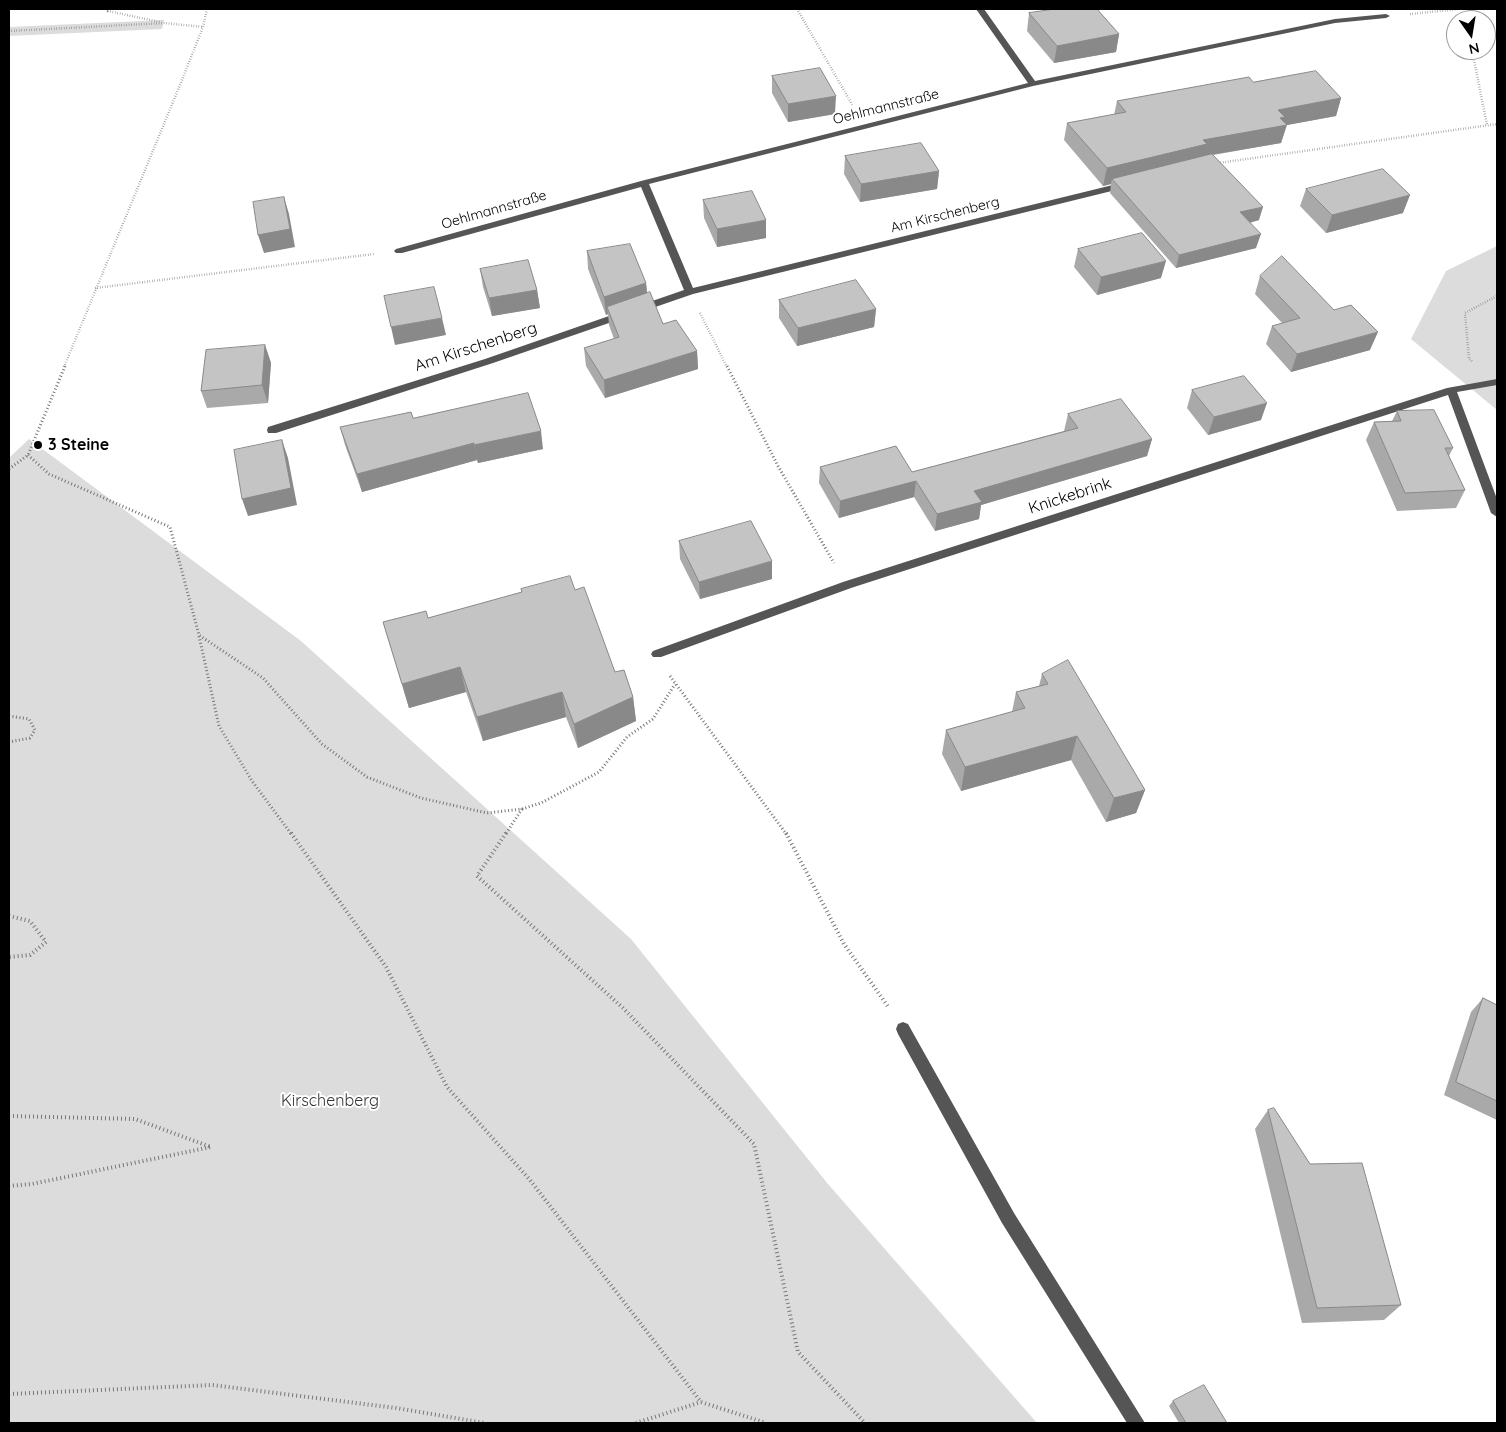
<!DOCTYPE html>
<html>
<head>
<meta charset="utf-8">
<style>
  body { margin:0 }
  #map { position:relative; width:1506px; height:1432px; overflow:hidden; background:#fff; font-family:Quicksand,sans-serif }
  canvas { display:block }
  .frame { position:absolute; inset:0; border:10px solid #000; pointer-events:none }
  .north { position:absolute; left:1446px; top:10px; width:50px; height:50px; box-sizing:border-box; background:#fff; border:1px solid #999; border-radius:50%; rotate:167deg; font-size:14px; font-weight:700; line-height:20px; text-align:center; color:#000 }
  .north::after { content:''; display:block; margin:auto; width:18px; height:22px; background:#000; clip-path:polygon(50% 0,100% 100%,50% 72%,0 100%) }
</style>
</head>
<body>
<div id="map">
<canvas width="1506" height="1432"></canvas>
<div class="frame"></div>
<div class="north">N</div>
</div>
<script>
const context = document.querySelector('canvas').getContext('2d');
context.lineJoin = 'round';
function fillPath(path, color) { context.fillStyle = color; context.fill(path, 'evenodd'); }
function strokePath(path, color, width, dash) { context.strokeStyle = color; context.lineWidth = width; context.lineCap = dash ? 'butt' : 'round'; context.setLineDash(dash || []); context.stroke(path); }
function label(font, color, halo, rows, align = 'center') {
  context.font = font + ' Quicksand,sans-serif'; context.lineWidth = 4; context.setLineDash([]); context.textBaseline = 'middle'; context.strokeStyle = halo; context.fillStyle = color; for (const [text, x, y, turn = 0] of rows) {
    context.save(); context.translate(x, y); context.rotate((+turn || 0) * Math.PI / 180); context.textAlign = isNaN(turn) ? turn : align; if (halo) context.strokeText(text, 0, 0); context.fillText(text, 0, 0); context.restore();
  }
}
fillPath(new Path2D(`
  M 164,20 L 162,29 L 9,36 L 9,27 Z
  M 1497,246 L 1497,410 L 1411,339 L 1446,271 Z
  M 29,439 L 301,641 L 631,939 L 828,1184 L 1037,1423 L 9,1423 L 9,458 Z`), '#dcdcdc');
strokePath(new Path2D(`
  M 110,9 L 108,11 L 160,22
  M 797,9 L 853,106
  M 1465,9 L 1467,20
  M 1410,14 L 1459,9
  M 9,31 L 165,23 L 203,27
  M 1472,50 L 1487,125
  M 1218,163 L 1497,124
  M 95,288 L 374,254
  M 700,313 L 727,367
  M 1472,361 L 1469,359 L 1465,313 L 1497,296
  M 64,367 L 180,85 L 203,27 L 207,9`), '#777', 2.5, [0.5, 2]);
strokePath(new Path2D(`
  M 727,366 L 778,466 L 834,563
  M 28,455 L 49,474 L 170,527 L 199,635 L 263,678 L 322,744 L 367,777 L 421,798 L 487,813 L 522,809 L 505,835
  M 9,469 L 28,455 L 65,366
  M 199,636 L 219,726 L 252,781 L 292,835
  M 670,676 L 787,835
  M 9,716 L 29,719 L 35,730 L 30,738 L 9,742
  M 522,809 L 541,803 L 599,772 L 627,737 L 653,719 L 675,684`), '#777', 3, [1, 2.5]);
strokePath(new Path2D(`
  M 291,833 L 386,967 L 447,1087 L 530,1180 L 701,1402 L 766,1423
  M 506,833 L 477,876 L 623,1008 L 754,1144 L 798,1352 L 865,1423
  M 786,833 L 844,944 L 889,1008
  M 9,916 L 30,921 L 46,942 L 30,955 L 9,957
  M 9,1116 L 135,1119 L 211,1147 L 32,1184 L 9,1186
  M 9,1394 L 212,1385 L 396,1408 L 485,1423
  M 636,1423 L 701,1402`), '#777', 4, [1, 3]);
fillPath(new Path2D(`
  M 976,9 L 984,9 L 1035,81 L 1335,19 L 1386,14 L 1390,16 L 1386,18 L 1335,23 L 1033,86 L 649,184 L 693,288 L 1125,182 L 1130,185 L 1128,187 L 693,294 L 493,363 L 276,433 L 268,433 L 267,430 L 268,427 L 485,359 L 684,290 L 641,187 L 402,253 L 396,253 L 394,251 L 396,249 L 641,181 L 1028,83 Z
  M 1497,379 L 1497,385 L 1457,392 L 1497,499 L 1497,517 L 1491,513 L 1448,395 L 851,588 L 661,657 L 653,657 L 651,654 L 653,651 L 843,582 L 1447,388 Z
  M 903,1022 L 908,1024 L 1014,1213 L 1145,1423 L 1127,1423 L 1002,1223 L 898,1034 L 896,1029 L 898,1024 Z`), '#555');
fillPath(new Path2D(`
  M 1029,13 L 1119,34 L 1116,52 L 1054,63 L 1027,31 Z
  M 772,76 L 835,114 L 788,122 L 772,93 Z
  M 1253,82 L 1341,98 L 1336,116 L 1286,125 L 1281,143 L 1213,155 L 1259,220 L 1250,223 L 1256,248 L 1176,268 L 1110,193 L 1111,184 L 1103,186 L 1064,140 L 1067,123 L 1114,115 L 1117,101 Z
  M 845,156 L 939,171 L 937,189 L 860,202 L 844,174 Z
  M 1306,189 L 1403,213 L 1326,233 L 1300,206 Z
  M 703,200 L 766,238 L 717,247 L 704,218 Z
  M 1078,249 L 1161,278 L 1097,295 L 1074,267 Z
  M 587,251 L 646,283 L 647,293 L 663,324 L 697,351 L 698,369 L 605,398 L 586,366 L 584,348 L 614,339 L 609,325 L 608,314 L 606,315 L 588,269 Z
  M 480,269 L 537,290 L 540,308 L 492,316 L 483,287 Z
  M 1260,276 L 1370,350 L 1291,372 L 1266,344 L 1272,326 L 1282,323 L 1255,294 Z
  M 779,300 L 876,309 L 874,327 L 797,346 L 779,318 Z
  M 265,345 L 271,363 L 268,403 L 207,408 L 201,391 Z
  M 1192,390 L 1261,420 L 1208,435 L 1187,408 Z
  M 1397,411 L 1453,448 L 1449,456 L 1465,490 L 1456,508 L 1397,511 L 1366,440 L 1374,422 L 1392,421 Z
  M 1068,414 L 1152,439 L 1147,456 L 981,505 L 979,519 L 935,531 L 914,497 L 839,518 L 819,483 L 820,467 L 912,472 L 1064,431 Z
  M 413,418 L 543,449 L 478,463 L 477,460 L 362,492 L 345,445 L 340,427 Z
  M 679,541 L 772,579 L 700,599 L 680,559 Z
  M 521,589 L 575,590 L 615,672 L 633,697 L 636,721 L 578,748 L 566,717 L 483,741 L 466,692 L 409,708 L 383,622 L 428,618 L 522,593 Z
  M 1042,674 L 1145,790 L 1136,813 L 1106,822 L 1071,760 L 961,791 L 942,754 L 946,730 L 1012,712 L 1016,692 L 1039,686 Z
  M 1483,998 L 1497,1005 L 1497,1120 L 1444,1095 L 1471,1012 Z
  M 1268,1110 L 1310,1164 L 1401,1305 L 1384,1320 L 1302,1323 L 1255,1129 Z
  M 1173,1401 L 1227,1423 L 1179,1423 L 1169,1406 Z`), '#a9a9a9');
fillPath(new Path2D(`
  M 1119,34 L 1116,52 L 1054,63 L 1057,46 Z
  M 836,96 L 835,114 L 788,122 L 788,104 Z
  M 1341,98 L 1336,116 L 1282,126 L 1287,125 L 1281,143 L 1204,156 L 1112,179 L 1111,184 L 1103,186 L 1107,168 L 1278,110 Z
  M 939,171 L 937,189 L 860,202 L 861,184 Z
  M 1410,195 L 1403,213 L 1326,233 L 1332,215 Z
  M 284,197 L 289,214 L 295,247 L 264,253 L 258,235 Z
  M 1263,207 L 1259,220 L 1236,226 L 1240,212 Z
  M 766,220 L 766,238 L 717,247 L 717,229 Z
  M 1261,234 L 1256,248 L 1176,268 L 1179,255 Z
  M 1166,261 L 1161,278 L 1097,295 L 1101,277 Z
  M 646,283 L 648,301 L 607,307 L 608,314 L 606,315 L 604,297 Z
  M 537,290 L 540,308 L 492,316 L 489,298 Z
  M 876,309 L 874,327 L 797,346 L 798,328 Z
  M 442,318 L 446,335 L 395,345 L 391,327 Z
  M 1378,332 L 1370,350 L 1291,372 L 1297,354 Z
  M 265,345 L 271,363 L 268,403 L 262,385 Z
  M 697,351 L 698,369 L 605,398 L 604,380 Z
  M 1267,403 L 1261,420 L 1208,435 L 1214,417 Z
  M 541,431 L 543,449 L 478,463 L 474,445 Z
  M 1152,439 L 1147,456 L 981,505 L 979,519 L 935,531 L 937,514 L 974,491 Z
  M 282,440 L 288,458 L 297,505 L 248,516 L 242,499 Z
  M 474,443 L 477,460 L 362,492 L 357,474 Z
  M 916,481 L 914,497 L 839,518 L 840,501 Z
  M 772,561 L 772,579 L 700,599 L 699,582 Z
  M 460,667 L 466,692 L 409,708 L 402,684 Z
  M 562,692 L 566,717 L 483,741 L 477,717 Z
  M 633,697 L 636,721 L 578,748 L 574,724 Z
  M 1077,736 L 1071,760 L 961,791 L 965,767 Z
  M 1145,790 L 1136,813 L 1106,822 L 1114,798 Z`), '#898989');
const building = new Path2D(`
  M 1055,9 L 1097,9 L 1119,34 L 1057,46 L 1029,13 Z
  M 820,68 L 836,96 L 788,104 L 772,76 Z
  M 1316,71 L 1341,98 L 1278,110 L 1285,117 L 1280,118 L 1287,125 L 1203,140 L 1207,144 L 1107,168 L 1067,123 L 1126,112 L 1117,101 L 1249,77 L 1253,82 Z
  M 921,143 L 939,171 L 861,184 L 845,156 Z
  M 1212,154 L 1263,207 L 1240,212 L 1261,234 L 1179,255 L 1112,179 Z
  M 1383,169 L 1410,195 L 1332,215 L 1306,189 Z
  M 752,191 L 766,220 L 717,229 L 703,200 Z
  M 284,197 L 290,229 L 258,235 L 253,202 Z
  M 1142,233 L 1166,261 L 1101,277 L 1078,249 Z
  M 630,244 L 646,283 L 604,297 L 587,251 Z
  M 1282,256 L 1334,310 L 1351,305 L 1378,332 L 1297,354 L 1272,326 L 1300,318 L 1260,276 Z
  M 528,260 L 537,290 L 489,298 L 480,269 Z
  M 856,280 L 876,309 L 798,328 L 779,300 Z
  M 434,287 L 442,318 L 391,327 L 384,296 Z
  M 650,292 L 663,324 L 676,320 L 697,351 L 604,380 L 584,348 L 619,337 L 607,307 Z
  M 265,345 L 262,385 L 201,391 L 206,350 Z
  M 1244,376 L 1267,403 L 1214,417 L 1192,390 Z
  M 528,393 L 541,431 L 474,445 L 474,443 L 357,474 L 340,427 L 411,412 L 413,418 Z
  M 1121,399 L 1152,439 L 974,491 L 982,502 L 937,514 L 916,481 L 840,501 L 820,467 L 896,446 L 912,472 L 1078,428 L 1068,414 Z
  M 1434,410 L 1453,448 L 1445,448 L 1465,490 L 1405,493 L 1374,422 L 1401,421 L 1397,411 Z
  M 282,440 L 291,488 L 242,499 L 234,450 Z
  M 751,521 L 772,561 L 699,582 L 679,541 Z
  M 570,576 L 575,590 L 584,587 L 615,672 L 624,670 L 633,697 L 574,724 L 562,692 L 477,717 L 460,667 L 402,684 L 383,622 L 426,611 L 428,618 L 522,592 L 521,589 Z
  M 1068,660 L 1145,790 L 1114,798 L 1077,736 L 965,767 L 946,730 L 1025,708 L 1016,692 L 1048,684 L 1042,674 Z
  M 1483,998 L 1497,1005 L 1497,1101 L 1456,1082 Z
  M 1274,1108 L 1310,1164 L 1362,1163 L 1401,1305 L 1317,1308 L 1268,1110 Z
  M 1204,1385 L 1227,1423 L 1186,1423 L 1173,1401 Z`);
fillPath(building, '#c4c4c4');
strokePath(building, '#898989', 1);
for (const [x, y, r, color] of [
  [38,445,5,"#000"]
]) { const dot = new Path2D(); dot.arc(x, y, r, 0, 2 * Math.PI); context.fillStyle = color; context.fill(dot); strokePath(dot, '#fff', 2); }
label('14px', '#000', '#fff', [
  ["Oehlmannstraße",886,107,-14],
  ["Oehlmannstraße",494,210,-16],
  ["Am Kirschenberg",945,215,-14]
]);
label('16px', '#000', '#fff', [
  ["Am Kirschenberg",476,347,-18],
  ["Knickebrink",1070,496,-18]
]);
label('bold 16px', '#000', '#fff', [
  ["3 Steine",48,445]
], 'left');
label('16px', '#333', '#fff', [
  ["Kirschenberg",330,1101]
]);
</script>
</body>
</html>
